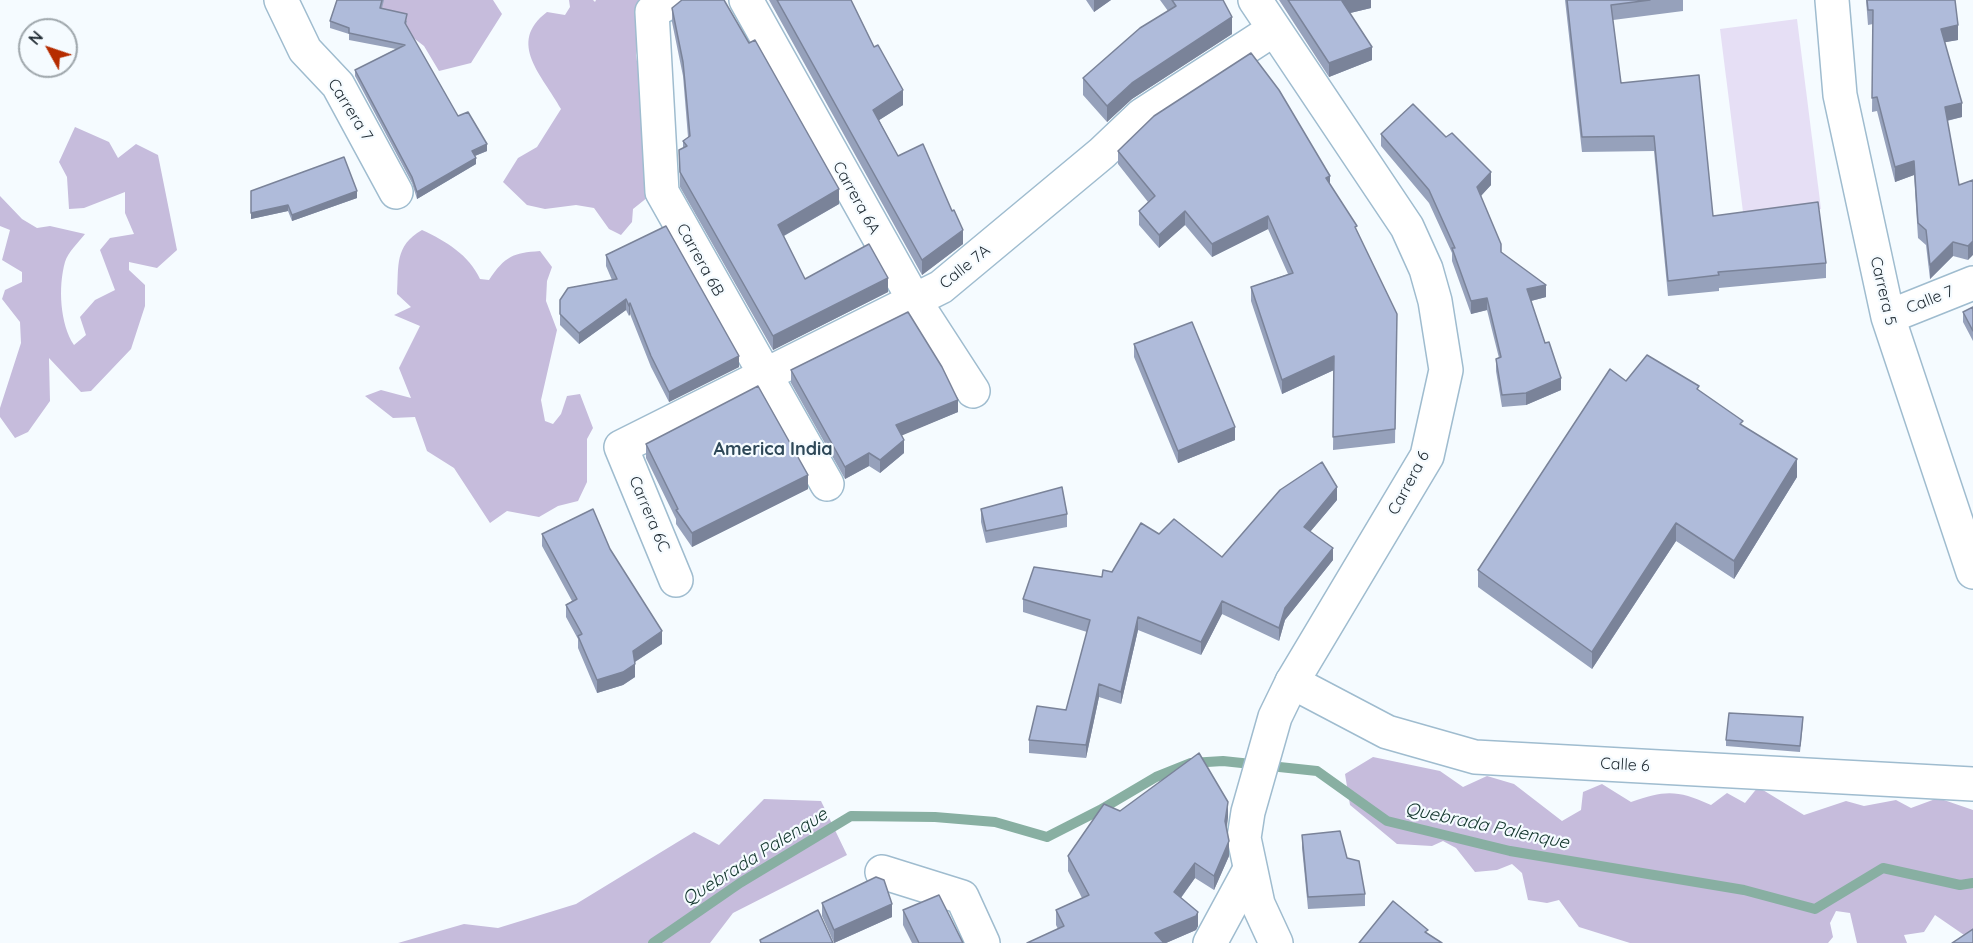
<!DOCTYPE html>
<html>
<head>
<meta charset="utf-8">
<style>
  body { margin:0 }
  #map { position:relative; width:1973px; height:943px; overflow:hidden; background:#f5fbff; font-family:Quicksand,sans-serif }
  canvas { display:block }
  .north { position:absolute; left:18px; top:18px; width:60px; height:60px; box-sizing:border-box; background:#f5fbff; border:2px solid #9fa7ac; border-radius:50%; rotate:310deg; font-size:16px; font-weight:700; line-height:24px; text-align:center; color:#1d2830 }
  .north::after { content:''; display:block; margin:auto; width:21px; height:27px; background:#b62c00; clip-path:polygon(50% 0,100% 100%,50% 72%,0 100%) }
</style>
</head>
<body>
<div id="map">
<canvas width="1973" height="943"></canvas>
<div class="north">N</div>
</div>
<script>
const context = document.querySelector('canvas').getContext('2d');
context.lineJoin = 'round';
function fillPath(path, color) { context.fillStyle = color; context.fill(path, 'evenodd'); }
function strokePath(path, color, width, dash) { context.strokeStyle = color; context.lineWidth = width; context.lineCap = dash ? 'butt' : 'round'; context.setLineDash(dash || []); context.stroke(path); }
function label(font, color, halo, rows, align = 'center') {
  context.font = font + ' Quicksand,sans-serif'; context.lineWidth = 4.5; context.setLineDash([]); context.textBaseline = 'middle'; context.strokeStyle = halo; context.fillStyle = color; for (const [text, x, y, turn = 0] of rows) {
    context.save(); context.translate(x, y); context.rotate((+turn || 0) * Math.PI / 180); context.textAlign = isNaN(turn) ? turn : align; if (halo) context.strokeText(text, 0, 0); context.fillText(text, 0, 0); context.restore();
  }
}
fillPath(new Path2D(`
  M 1797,19 L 1821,209 L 1744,220 L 1720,29 Z`), '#e6dff5');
fillPath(new Path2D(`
  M 376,0 L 493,0 L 502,14 L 471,63 L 439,71 L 424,46 L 394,23 Z
  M 569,0 L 593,0 L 595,2 L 596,0 L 638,0 L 644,13 L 636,55 L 653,162 L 644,184 L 648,197 L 633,209 L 632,222 L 621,235 L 609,229 L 594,208 L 576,205 L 545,209 L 527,205 L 503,182 L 518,158 L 537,147 L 561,109 C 543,76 506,43 547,12 L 565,15 L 570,7 Z
  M 75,127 L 109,142 L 118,158 L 136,144 L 158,155 L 177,250 L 157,268 L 129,262 L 129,270 L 145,285 L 145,306 L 131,349 L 91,391 L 81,392 L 49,358 L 50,401 L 28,432 L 15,438 L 0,417 L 0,408 L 21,343 L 20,322 L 2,299 L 5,290 L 22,282 L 22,272 L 2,260 L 10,230 L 0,226 L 0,196 L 22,219 L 37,228 L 50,226 L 85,234 C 79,242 68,252 65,262 C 58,287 60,324 74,345 L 86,335 L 80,317 L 95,300 L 115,290 L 100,250 L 110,238 L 134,234 L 125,213 L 125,192 L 84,208 L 69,209 L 67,177 L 59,162 Z
  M 422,230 C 446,241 469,255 480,279 L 489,280 C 505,256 513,253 540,251 L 552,267 L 547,281 L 546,301 L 557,330 L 541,400 L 545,421 L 553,424 L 561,414 L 567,396 L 580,394 L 593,428 L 587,439 L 587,482 L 578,501 L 558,506 L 539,517 L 507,511 L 490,523 L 454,468 L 427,451 L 415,417 L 393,418 L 365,396 L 381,390 L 411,398 L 399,368 L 420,326 L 394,315 L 411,307 L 397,294 C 399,266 394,246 422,230 Z
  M 1373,757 L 1440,771 L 1463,787 L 1487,776 L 1514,784 L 1562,821 L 1581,810 L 1583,792 L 1602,784 L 1631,802 C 1666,790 1677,790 1711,805 L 1727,793 L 1745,803 L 1758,787 L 1804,815 L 1846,801 L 1864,806 L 1896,800 L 1911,808 L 1938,798 L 1973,810 L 1973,933 L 1967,937 L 1935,915 L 1924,932 L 1904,935 L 1907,943 L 1857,943 L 1850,913 L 1836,911 L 1830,923 L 1833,937 L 1828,943 L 1630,943 L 1579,927 L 1559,900 L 1547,903 L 1528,900 L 1522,873 L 1512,864 L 1497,870 L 1475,872 L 1456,848 L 1443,841 L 1432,846 L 1397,844 L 1350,805 L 1345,774 Z
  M 764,799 L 821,801 L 847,855 L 733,913 L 710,943 L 398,943 L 464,924 L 498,928 L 576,904 L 694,832 L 719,845 Z`), '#c6bcdc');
strokePath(new Path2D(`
  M 653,943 L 740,883 L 851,816 L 935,817 L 995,822 L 1047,837 L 1100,810 L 1156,777 L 1191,763 L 1223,761 L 1317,771 L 1387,821 L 1510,851 L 1744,890 L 1815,909 L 1883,868 L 1960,885 L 1973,883`), '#88afa2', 10);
const minor = new Path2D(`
  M 281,0 L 305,50 L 338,85 L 396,192
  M 673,0 L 652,12 L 662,192 L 827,484
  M 746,0 L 914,300 L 973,391
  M 1832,0 L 1840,95 L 1888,317 L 1973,572
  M 1888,317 L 1973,283
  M 676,580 L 621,447 L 941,287 L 1102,153 L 1142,115 L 1273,30
  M 1292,682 L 1387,732 L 1475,757 L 1973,784
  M 882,872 L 962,897 L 983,943
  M 1210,943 L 1249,871`);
const secondary = new Path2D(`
  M 1255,0 L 1407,227 L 1426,269 L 1435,301 L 1446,370 L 1427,456 L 1292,682 L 1275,717 L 1248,812 L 1244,838 L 1258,904 L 1276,943`);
strokePath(minor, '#9fbccf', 36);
strokePath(secondary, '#9fbccf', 36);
strokePath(minor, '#fff', 33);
strokePath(secondary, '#fff', 33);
fillPath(new Path2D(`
  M 337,0 L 384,0 L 382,8 L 407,21 L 406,25 L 458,116 L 487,151 L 475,156 L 476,164 L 417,199 L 412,183 L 355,76 L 355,70 L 396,49 L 349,40 L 349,34 L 330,28 L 330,21 Z
  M 769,0 L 851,0 L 903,105 L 879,120 L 898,156 L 963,244 L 922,275 Z
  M 1086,0 L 1111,0 L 1094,12 Z
  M 1160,0 L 1223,0 L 1232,34 L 1132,99 L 1107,122 L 1083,95 L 1083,78 L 1168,11 Z
  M 1279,0 L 1371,0 L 1371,8 L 1350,13 L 1372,60 L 1329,77 Z
  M 1565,0 L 1683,0 L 1683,11 L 1613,20 L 1621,83 L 1713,216 L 1826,263 L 1826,278 L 1719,288 L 1719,291 L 1668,296 L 1654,151 L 1582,152 Z
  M 1866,0 L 1955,0 L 1958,40 L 1945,42 L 1962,117 L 1947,121 L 1959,185 L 1973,180 L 1968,260 L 1953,256 L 1930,279 L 1926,245 L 1918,238 L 1914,175 L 1895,182 L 1877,111 L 1872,112 L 1873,24 L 1868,25 Z
  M 672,8 L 839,204 L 784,236 L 805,279 L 888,292 L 773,350 L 680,187 L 679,150 L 683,148 L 683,141 L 688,137 L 683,76 L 672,22 Z
  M 1381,134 L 1491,185 L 1481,196 L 1501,253 L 1546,297 L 1531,301 L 1561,390 L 1526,405 L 1502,407 L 1496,371 L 1496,359 L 1499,358 L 1487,310 L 1471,314 L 1452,261 L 1452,253 L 1429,203 L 1381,146 Z
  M 1118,151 L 1330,184 L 1357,231 L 1397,314 L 1395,443 L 1333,450 L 1334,370 L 1282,394 L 1251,301 L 1251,287 L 1288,274 L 1268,229 L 1212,257 L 1185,225 L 1159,248 L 1139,225 L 1139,211 L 1148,202 L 1118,164 Z
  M 251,191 L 357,198 L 292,221 L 288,211 L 251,219 Z
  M 606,255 L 739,367 L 669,402 L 651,367 L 630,314 L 629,316 L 626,310 L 579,344 L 560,325 L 560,300 L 612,280 L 606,266 Z
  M 1973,307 L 1973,341 L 1963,322 L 1963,312 Z
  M 1134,344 L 1235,440 L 1178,463 L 1134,357 Z
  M 791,370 L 958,412 L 901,435 L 904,453 L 880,473 L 869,466 L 845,479 L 791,383 Z
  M 1626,381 L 1699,390 L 1743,426 L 1797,477 L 1734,579 L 1676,541 L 1592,669 L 1478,587 L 1478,570 Z
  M 646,444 L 808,489 L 692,547 L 676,524 L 676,519 L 646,458 Z
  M 1337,500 L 1310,532 L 1333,560 L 1285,620 L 1279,641 L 1222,614 L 1201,655 L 1138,630 L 1121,704 L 1099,697 L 1086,758 L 1029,753 L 1029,740 L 1066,710 L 1087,632 L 1023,612 L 1023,599 L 1102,577 L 1112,572 L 1159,534 L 1222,557 Z
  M 981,509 L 1067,514 L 1067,527 L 986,543 L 981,522 Z
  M 542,534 L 610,549 L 662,644 L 635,662 L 635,677 L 623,685 L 597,693 L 578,648 L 578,639 L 566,617 L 566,605 L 572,601 L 542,546 Z
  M 1803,723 L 1800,752 L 1726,746 L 1726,740 Z
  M 1120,811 L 1228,817 L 1227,828 L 1229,856 L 1214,890 L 1195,878 L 1181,898 L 1198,926 L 1196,930 L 1166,943 L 1027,943 L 1058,929 L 1056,925 L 1056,910 L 1082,898 L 1068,871 L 1068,856 Z
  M 1302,835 L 1347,858 L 1365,894 L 1365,906 L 1308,909 L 1302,848 Z
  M 822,903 L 892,917 L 834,943 L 822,916 Z
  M 903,910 L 963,943 L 912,943 L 903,925 Z`), '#96a1bb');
fillPath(new Path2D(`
  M 1094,0 L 1111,0 L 1094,12 Z
  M 1345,0 L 1371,0 L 1371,8 L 1342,15 L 1342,1 Z
  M 1232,17 L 1232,34 L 1132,99 L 1107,122 L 1107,106 L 1132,83 Z
  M 1958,25 L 1958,40 L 1941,43 L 1941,29 Z
  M 1372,47 L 1372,60 L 1329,77 L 1329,63 Z
  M 903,90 L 903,105 L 873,124 L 873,110 Z
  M 1962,103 L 1962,117 L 1945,121 L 1945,107 Z
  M 487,144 L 487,151 L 472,157 L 472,151 Z
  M 476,158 L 476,164 L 417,199 L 417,192 Z
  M 1914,161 L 1914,175 L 1895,182 L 1895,167 Z
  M 1491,172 L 1491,185 L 1477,200 L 1477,187 Z
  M 1330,176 L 1330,189 L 1326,178 Z
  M 839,189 L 839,204 L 778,239 L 778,225 Z
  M 357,191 L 357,198 L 292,221 L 292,215 Z
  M 288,205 L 288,211 L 251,219 L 251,213 Z
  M 1185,211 L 1185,225 L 1159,248 L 1159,235 Z
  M 1268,216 L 1268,229 L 1212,257 L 1212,244 Z
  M 963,230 L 963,244 L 922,275 L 922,260 Z
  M 1973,241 L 1973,255 L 1968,260 L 1968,246 Z
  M 1953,242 L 1953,256 L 1930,279 L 1930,265 Z
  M 888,278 L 888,292 L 773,350 L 773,336 Z
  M 1546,285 L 1546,297 L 1527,302 L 1527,289 Z
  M 1487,298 L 1487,310 L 1471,314 L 1471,301 Z
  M 626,299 L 626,310 L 579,344 L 579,333 Z
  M 630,303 L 630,314 L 629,316 L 629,306 Z
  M 739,356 L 739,367 L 669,402 L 669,392 Z
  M 1334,356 L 1334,370 L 1282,394 L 1282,380 Z
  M 1561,378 L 1561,390 L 1526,405 L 1526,393 Z
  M 958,400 L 958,412 L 896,438 L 896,425 Z
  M 1235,427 L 1235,440 L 1178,463 L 1178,451 Z
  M 904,440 L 904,453 L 880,473 L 880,460 Z
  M 869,453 L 869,466 L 845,479 L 845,467 Z
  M 1797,459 L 1797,477 L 1734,579 L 1734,561 Z
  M 808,475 L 808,489 L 692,547 L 692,533 Z
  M 1337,487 L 1337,500 L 1304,539 L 1304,527 Z
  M 1676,523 L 1676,541 L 1592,669 L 1592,652 Z
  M 1333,548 L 1333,560 L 1285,620 L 1279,641 L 1279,628 L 1285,608 Z
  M 1222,601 L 1222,614 L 1201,655 L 1201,642 Z
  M 1138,617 L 1138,630 L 1121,704 L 1121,692 Z
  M 662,631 L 662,644 L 633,663 L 633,651 Z
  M 635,664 L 635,677 L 623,685 L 597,693 L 597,680 Z
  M 1099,684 L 1099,697 L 1086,758 L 1086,745 Z
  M 1228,802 L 1228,817 L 1225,836 L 1225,821 Z
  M 1229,841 L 1229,856 L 1214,890 L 1214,876 Z
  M 1195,863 L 1195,878 L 1174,907 L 1174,892 Z
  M 892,904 L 892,917 L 834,943 L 834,930 Z
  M 1198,912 L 1198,926 L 1196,930 L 1166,943 L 1155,943 L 1155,933 Z`), '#7a8399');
const building = new Path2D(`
  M 337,0 L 382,0 L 380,8 L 407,14 L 405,23 L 458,116 L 468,112 L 487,144 L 472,151 L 476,158 L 417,192 L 412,177 L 355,70 L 405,45 L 349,33 L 349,28 L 330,21 Z
  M 682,0 L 724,0 L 749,43 L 755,40 L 839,189 L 778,225 L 805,279 L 869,244 L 888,278 L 773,336 L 680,172 L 679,150 L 687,146 L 683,141 L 690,136 L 683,62 L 672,8 Z
  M 777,0 L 851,0 L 874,47 L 878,45 L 903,90 L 873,110 L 898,156 L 923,144 L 952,211 L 954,210 L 963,230 L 922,260 Z
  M 1172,0 L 1223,0 L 1232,17 L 1132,83 L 1107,106 L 1083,78 L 1140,28 L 1176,6 Z
  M 1288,0 L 1345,0 L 1342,1 L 1372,47 L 1329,63 Z
  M 1567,0 L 1650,0 L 1611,5 L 1621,83 L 1699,75 L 1713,216 L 1818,202 L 1826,263 L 1718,272 L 1719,275 L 1668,281 L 1654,136 L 1582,137 Z
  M 1867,0 L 1955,0 L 1958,25 L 1941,29 L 1962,103 L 1945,107 L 1959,185 L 1973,180 L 1973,241 L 1968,246 L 1953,242 L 1930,265 L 1926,230 L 1918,223 L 1914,161 L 1895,167 L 1877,97 L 1872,98 L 1873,10 L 1868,10 Z
  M 1251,53 L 1279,90 L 1330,176 L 1326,178 L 1357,226 L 1355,227 L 1397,314 L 1395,429 L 1333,437 L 1334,356 L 1282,380 L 1251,287 L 1293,273 L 1268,216 L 1212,244 L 1185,211 L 1159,235 L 1139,211 L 1155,196 L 1118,151 L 1154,116 Z
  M 1413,104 L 1446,137 L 1452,133 L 1491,172 L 1477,187 L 1501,244 L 1501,252 L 1546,285 L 1527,289 L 1545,343 L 1549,342 L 1561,378 L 1526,393 L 1502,395 L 1496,359 L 1501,357 L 1487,298 L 1471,301 L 1452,248 L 1455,248 L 1429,190 L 1381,134 Z
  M 344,157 L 357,191 L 292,215 L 288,205 L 251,213 L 251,191 Z
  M 666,226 L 739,356 L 669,392 L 651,356 L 630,303 L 629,306 L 626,299 L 579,333 L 560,314 L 560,300 L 568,288 L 617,279 L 606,255 Z
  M 1973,307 L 1973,331 L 1963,312 Z
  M 908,312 L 942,367 L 958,400 L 896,425 L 904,440 L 880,460 L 869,453 L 845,467 L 791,370 Z
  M 1192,322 L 1235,427 L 1178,451 L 1134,344 Z
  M 1647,355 L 1699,386 L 1697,389 L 1743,421 L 1740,424 L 1797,459 L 1734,561 L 1676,523 L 1592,652 L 1478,570 L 1610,369 L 1626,381 Z
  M 758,386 L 808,475 L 692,533 L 676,510 L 678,509 L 646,444 Z
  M 1322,462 L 1337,487 L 1304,527 L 1333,548 L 1285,608 L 1279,628 L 1222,601 L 1201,642 L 1138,617 L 1121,692 L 1099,684 L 1086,745 L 1029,740 L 1037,706 L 1066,710 L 1090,620 L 1023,599 L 1034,567 L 1102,577 L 1103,570 L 1112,572 L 1141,523 L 1159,534 L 1174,519 L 1222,557 L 1280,490 Z
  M 1062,487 L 1067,514 L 986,531 L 981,509 Z
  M 593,509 L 610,549 L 662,631 L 633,651 L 635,664 L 623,672 L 597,680 L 578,636 L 582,634 L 566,605 L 577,599 L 542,534 Z
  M 1729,713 L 1803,717 L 1800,746 L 1726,740 Z
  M 1199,753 L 1228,802 L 1225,821 L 1229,841 L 1214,876 L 1195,863 L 1174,892 L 1198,912 L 1196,916 L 1155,933 L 1164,943 L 1027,943 L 1064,926 L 1056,910 L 1089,895 L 1068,856 L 1104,804 L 1120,811 Z
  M 1340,831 L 1347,858 L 1359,861 L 1365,894 L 1308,897 L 1302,835 Z
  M 876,877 L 884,880 L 892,904 L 834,930 L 822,903 Z
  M 939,895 L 963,943 L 919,943 L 903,910 Z
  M 1393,901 L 1428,930 L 1425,932 L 1442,943 L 1359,943 Z
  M 818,910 L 833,943 L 761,943 L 760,940 Z
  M 1973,929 L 1973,943 L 1952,943 Z`);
fillPath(building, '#afbbda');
strokePath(building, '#7a8399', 1.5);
label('16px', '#1d2830', '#f5fbff', [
  ["Carrera 7",350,110,58],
  ["Carrera 6A",856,198,61],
  ["Carrera 6B",700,260,61],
  ["Calle 7A",965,267,-39],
  ["Carrera 5",1883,291,77],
  ["Calle 7",1930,300,-22],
  ["Carrera 6",1409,483,-62],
  ["Carrera 6C",649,514,67],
  ["Calle 6",1625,765,3]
]);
label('bold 18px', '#2e4858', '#f5fbff', [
  ["America India",773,450]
]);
label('italic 18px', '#11352c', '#f5fbff', [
  ["Quebrada Palenque",1487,826,12],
  ["Quebrada Palenque",755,857,-32]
]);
</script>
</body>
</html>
